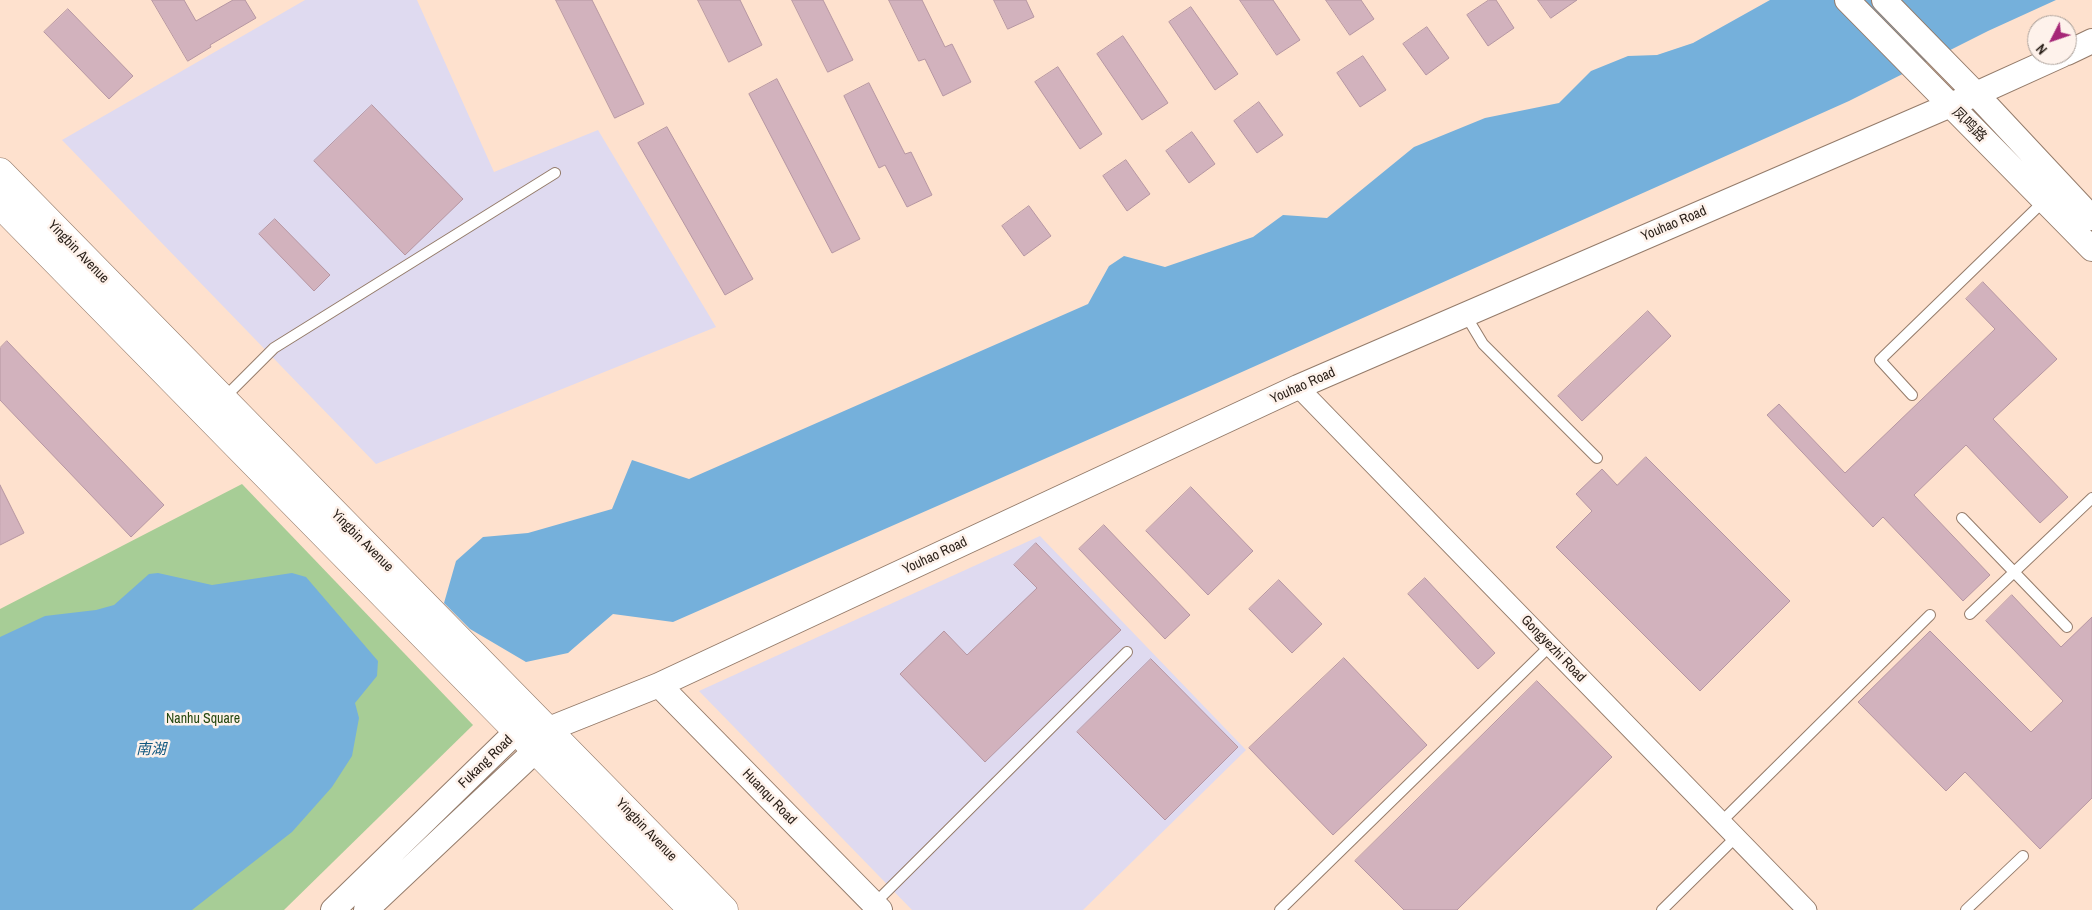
<!DOCTYPE html>
<html>
<head>
<meta charset="utf-8">
<style>
  body { margin:0 }
  #map { position:relative; width:2092px; height:910px; overflow:hidden; background:#fee1ce; font-family:"Archivo Narrow",sans-serif }
  canvas { display:block }
  .north { position:absolute; left:2027px; top:15px; width:50px; height:50px; box-sizing:border-box; background:#fef2eb; border:1px solid #a89d96; border-radius:50%; rotate:229deg; font-size:14px; font-weight:700; line-height:20px; text-align:center; color:#281e17 }
  .north::after { content:''; display:block; margin:auto; width:18px; height:22px; background:#a62777; clip-path:polygon(50% 0,100% 100%,50% 72%,0 100%) }
</style>
</head>
<body>
<div id="map">
<canvas width="2092" height="910"></canvas>
<div class="north">N</div>
</div>
<script>
const context = document.querySelector('canvas').getContext('2d');
context.lineJoin = 'round';
function fillPath(path, color) { context.fillStyle = color; context.fill(path, 'evenodd'); }
function strokePath(path, color, width, dash) { context.strokeStyle = color; context.lineWidth = width; context.lineCap = dash ? 'butt' : 'round'; context.setLineDash(dash || []); context.stroke(path); }
function label(font, color, halo, rows, align = 'center') {
  context.font = font + ' "Archivo Narrow","Noto Sans SC",sans-serif'; context.lineWidth = 5; context.setLineDash([]); context.textBaseline = 'middle'; context.strokeStyle = halo; context.fillStyle = color; for (const [text, x, y, turn = 0] of rows) {
    context.save(); context.translate(x, y); context.rotate((+turn || 0) * Math.PI / 180); context.textAlign = isNaN(turn) ? turn : align; if (halo) context.strokeText(text, 0, 0); context.fillText(text, 0, 0); context.restore();
  }
}
fillPath(new Path2D(`
  M 305,0 L 417,0 L 494,172 L 598,130 L 716,327 L 376,464 L 62,140 Z
  M 1040,536 L 1246,750 L 1083,910 L 912,910 L 699,691 Z`), '#dfdaf0');
fillPath(new Path2D(`
  M 242,484 L 473,725 L 284,910 L 0,910 L 0,609 Z`), '#a7cd96');
fillPath(new Path2D(`
  M 1770,0 L 2056,0 L 1988,31 L 1849,101 L 1206,388 L 673,622 L 613,614 L 568,653 L 526,662 L 470,629 L 444,603 L 456,561 L 483,537 L 528,533 L 612,509 L 632,460 L 689,479 L 1088,304 L 1109,266 L 1124,256 L 1165,267 L 1253,237 L 1283,215 L 1327,218 L 1414,147 L 1485,118 L 1559,103 L 1591,71 L 1628,56 L 1657,55 L 1693,43 Z
  M 158,573 L 212,585 L 292,573 L 306,577 L 378,661 L 377,676 L 355,703 L 359,718 L 352,756 L 332,787 L 292,832 L 192,910 L 0,910 L 0,637 L 45,616 L 96,610 L 114,605 L 149,574 Z`), '#75b0db');
const building = new Path2D(`
  M 152,0 L 184,0 L 196,21 L 233,0 L 245,0 L 256,18 L 210,45 L 211,47 L 188,61 Z
  M 556,0 L 592,0 L 644,104 L 615,118 Z
  M 698,0 L 740,0 L 762,45 L 729,62 Z
  M 792,0 L 823,0 L 853,60 L 828,72 Z
  M 889,0 L 922,0 L 945,47 L 952,44 L 971,82 L 943,96 L 925,59 L 919,61 Z
  M 994,0 L 1026,0 L 1034,17 L 1008,29 Z
  M 1240,0 L 1273,0 L 1300,40 L 1277,55 Z
  M 1326,0 L 1361,0 L 1374,19 L 1350,35 Z
  M 1489,0 L 1496,0 L 1514,28 L 1488,46 L 1467,15 Z
  M 1538,0 L 1577,0 L 1551,18 Z
  M 1191,7 L 1238,74 L 1215,90 L 1169,22 Z
  M 68,9 L 133,76 L 109,99 L 44,32 Z
  M 1427,27 L 1449,58 L 1426,75 L 1403,44 Z
  M 1123,36 L 1168,103 L 1142,120 L 1097,54 Z
  M 1363,56 L 1386,90 L 1360,107 L 1337,73 Z
  M 1058,67 L 1102,134 L 1080,149 L 1035,82 Z
  M 777,79 L 860,239 L 832,253 L 749,94 Z
  M 869,83 L 905,154 L 911,152 L 932,195 L 907,207 L 885,165 L 879,168 L 844,96 Z
  M 1259,102 L 1283,135 L 1257,153 L 1234,121 Z
  M 372,105 L 463,199 L 405,255 L 314,161 Z
  M 667,127 L 753,279 L 725,295 L 638,143 Z
  M 1192,132 L 1215,164 L 1189,183 L 1166,151 Z
  M 1126,160 L 1150,194 L 1127,211 L 1103,176 Z
  M 1029,206 L 1051,236 L 1024,256 L 1002,226 Z
  M 275,219 L 330,275 L 314,291 L 259,234 Z
  M 1983,282 L 2057,359 L 1993,419 L 2068,497 L 2040,523 L 1966,445 L 1914,495 L 1990,575 L 1963,601 L 1883,517 L 1873,527 L 1767,415 L 1779,404 L 1845,473 L 1995,329 L 1966,299 Z
  M 1648,311 L 1671,336 L 1582,421 L 1558,396 Z
  M 7,341 L 164,505 L 131,537 L 0,400 L 0,348 Z
  M 1646,457 L 1790,601 L 1700,691 L 1556,547 L 1592,511 L 1576,494 L 1602,469 L 1617,485 Z
  M 0,485 L 24,533 L 0,545 Z
  M 1191,487 L 1253,551 L 1208,595 L 1146,531 Z
  M 1104,525 L 1190,615 L 1165,639 L 1079,549 Z
  M 1036,543 L 1121,630 L 985,762 L 900,674 L 944,631 L 967,655 L 1037,588 L 1014,565 Z
  M 1425,578 L 1495,653 L 1478,669 L 1408,594 Z
  M 1279,580 L 1322,624 L 1292,653 L 1249,609 Z
  M 2012,595 L 2061,647 L 2092,617 L 2092,798 L 2040,849 L 1965,772 L 1946,791 L 1858,702 L 1930,631 L 2031,732 L 2063,701 L 1986,621 Z
  M 1344,658 L 1427,745 L 1333,835 L 1249,748 Z
  M 1151,659 L 1238,747 L 1165,820 L 1077,732 Z
  M 1537,681 L 1612,757 L 1457,910 L 1404,910 L 1355,861 Z`);
fillPath(building, '#d2b2bd');
strokePath(building, '#b696a2', 1);
const service = new Path2D(`
  M 1465,314 L 1483,344 L 1597,458
  M 1912,395 L 1880,360 L 2044,201
  M 224,398 L 274,348 L 555,173
  M 1962,518 L 2067,627
  M 1970,614 L 2092,498
  M 1721,822 L 1930,615
  M 874,904 L 1127,652
  M 1280,910 L 1550,646
  M 1662,910 L 1736,837
  M 1966,910 L 2023,856`);
const minor = new Path2D(`
  M 1298,387 L 1807,910`);
const tertiary = new Path2D(`
  M 1847,0 L 2092,249
  M 1884,0 L 1976,94 L 2092,218
  M 2067,53 L 2092,41
  M 659,685 L 880,910
  M 333,910 L 517,731 L 549,729 L 659,685 L 1298,387 L 1976,94 L 2062,55
  M 366,910 L 536,750 L 545,735`);
const primary = new Path2D(`
  M 0,172 L 724,910
  M 0,204 L 693,910`);
strokePath(service, '#947b6a', 12);
strokePath(minor, '#947b6a', 21);
strokePath(tertiary, '#947b6a', 26);
strokePath(primary, '#947b6a', 29);
strokePath(service, '#fff', 10);
strokePath(minor, '#fff', 19);
strokePath(tertiary, '#fff', 24);
strokePath(primary, '#fff', 28);
label('14px', '#281e17', '#fef2eb', [
  ["凤鸣路",1969,125,45],
  ["Youhao Road",1674,224,-23],
  ["Yingbin Avenue",78,252,46],
  ["Youhao Road",1303,386,-24],
  ["Yingbin Avenue",362,541,45],
  ["Youhao Road",935,556,-25],
  ["Gongyezhi Road",1553,649,46],
  ["Fukang Road",486,762,-44],
  ["Huanqu Road",769,797,46],
  ["Yingbin Avenue",646,830,46]
]);
label('14px', '#24470e', '#fef2eb', [
  ["Nanhu Square",203,719]
]);
label('italic 15px', '#115880', '#fef2eb', [
  ["南湖",151,750]
]);
</script>
</body>
</html>
